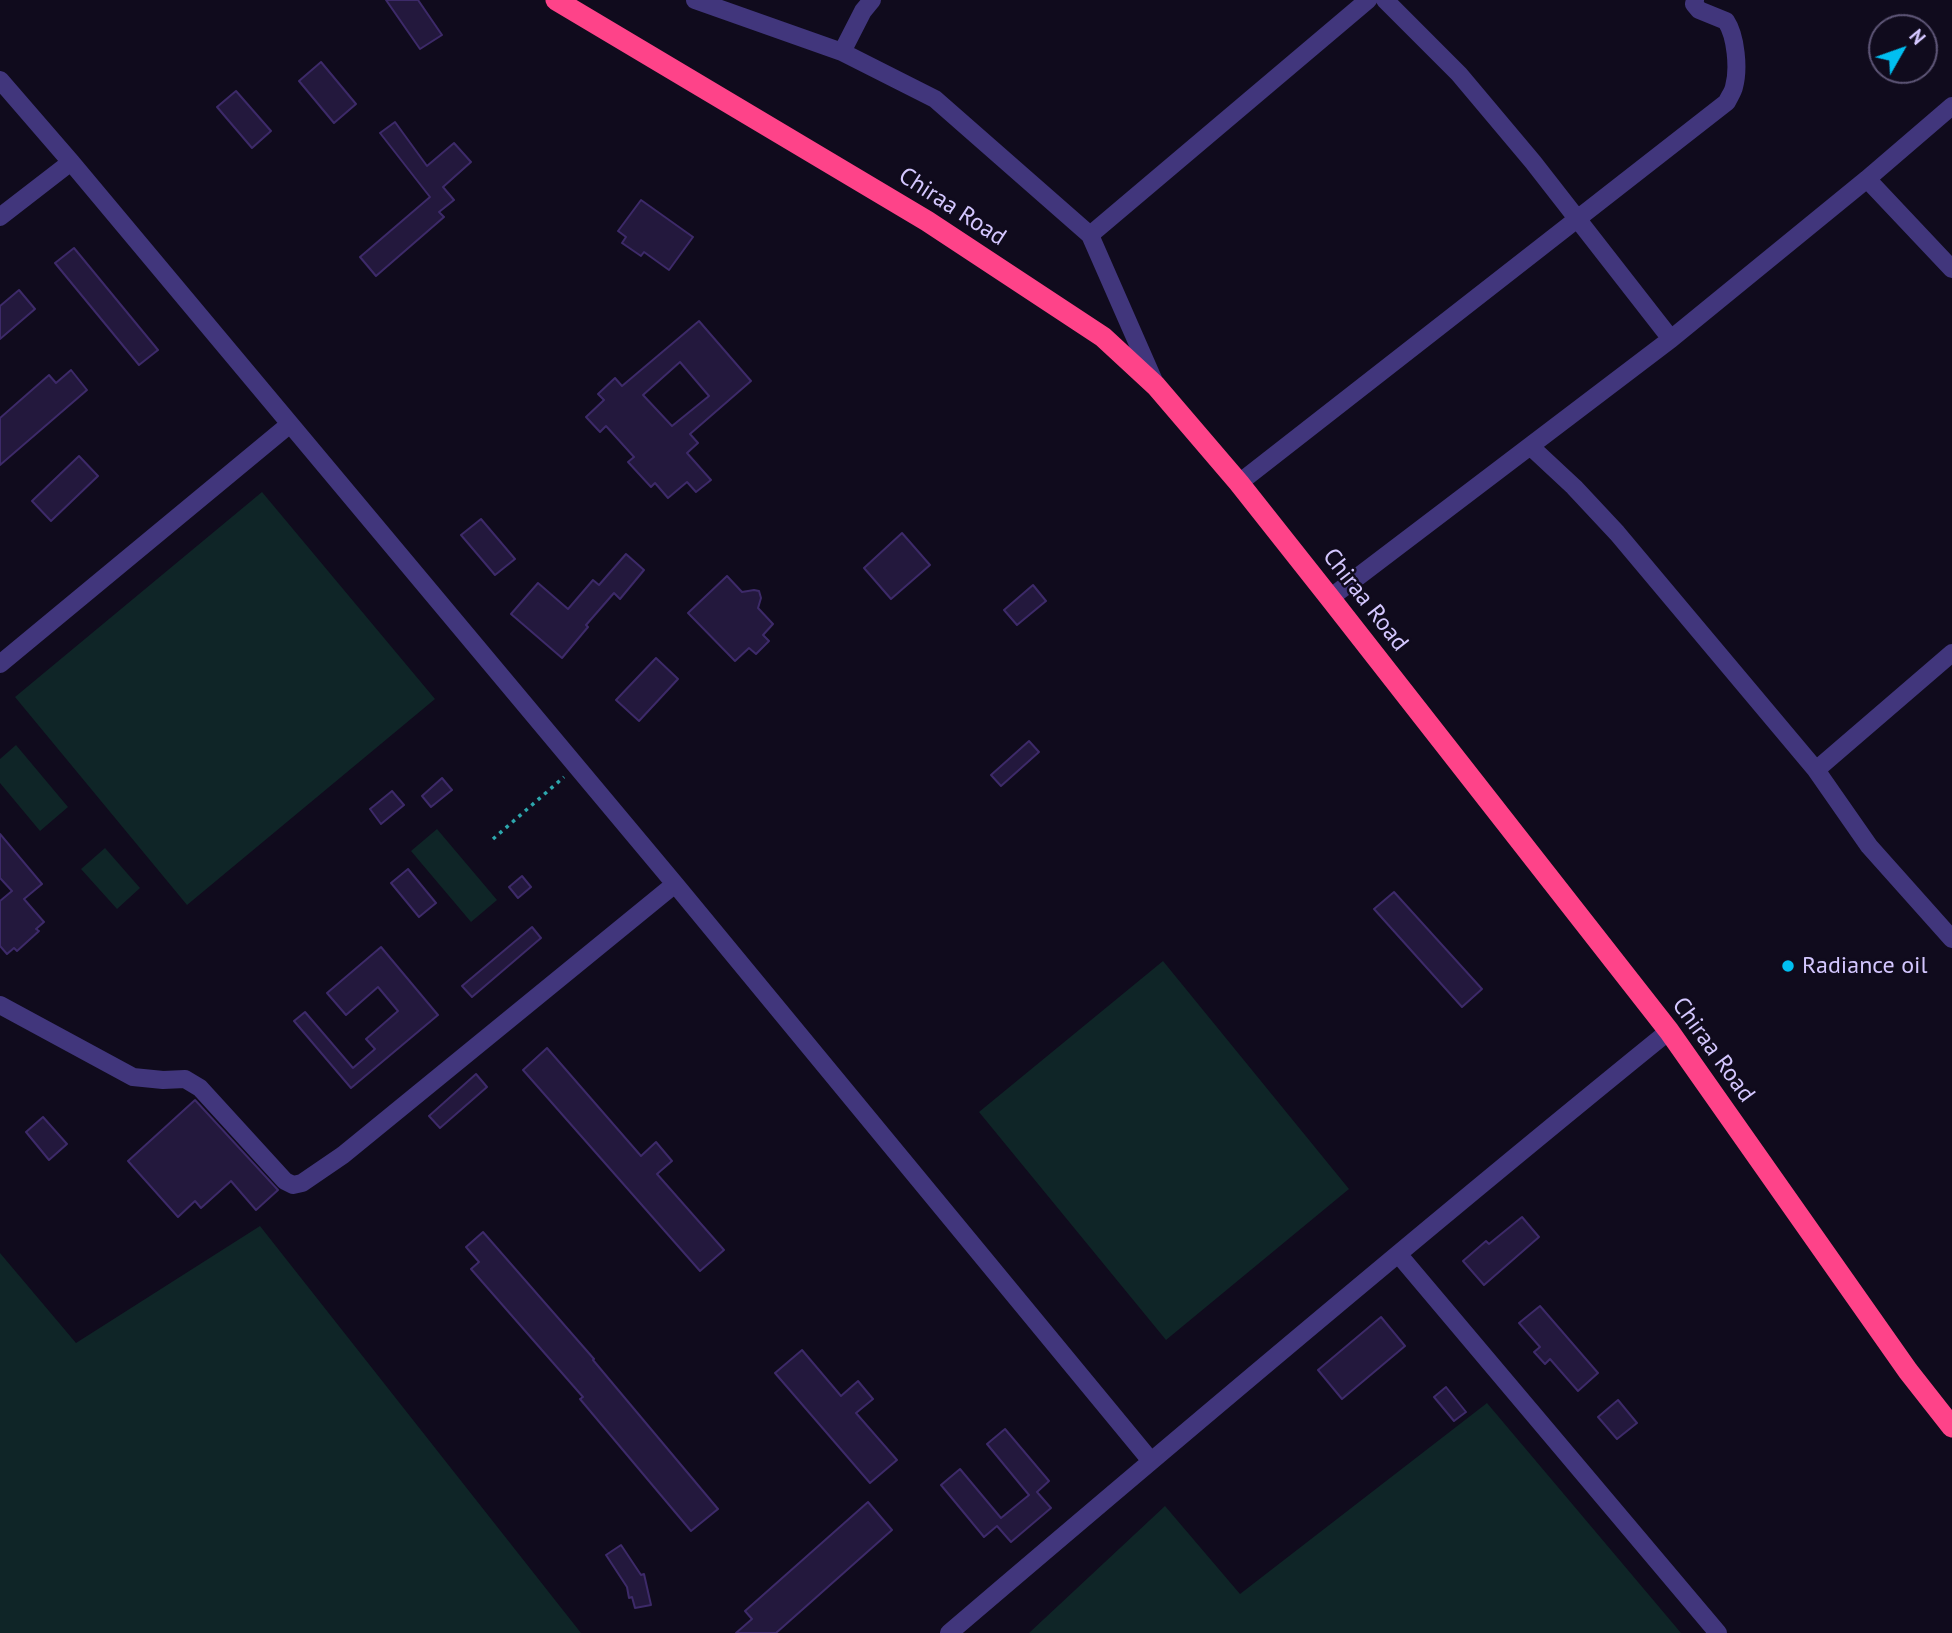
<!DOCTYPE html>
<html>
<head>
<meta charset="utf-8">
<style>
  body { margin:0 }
  #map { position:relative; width:1952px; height:1633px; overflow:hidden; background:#100b1d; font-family:"PT Sans",sans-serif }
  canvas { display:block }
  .north { position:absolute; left:1868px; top:14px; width:70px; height:70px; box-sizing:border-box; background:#100b1d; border:2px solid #5e5677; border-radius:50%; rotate:50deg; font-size:19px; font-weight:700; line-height:28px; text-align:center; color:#d4c7ff }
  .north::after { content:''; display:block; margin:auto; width:24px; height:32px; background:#01bff1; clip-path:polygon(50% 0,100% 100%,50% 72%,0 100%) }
</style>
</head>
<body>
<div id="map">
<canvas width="1952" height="1633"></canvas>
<div class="north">N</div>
</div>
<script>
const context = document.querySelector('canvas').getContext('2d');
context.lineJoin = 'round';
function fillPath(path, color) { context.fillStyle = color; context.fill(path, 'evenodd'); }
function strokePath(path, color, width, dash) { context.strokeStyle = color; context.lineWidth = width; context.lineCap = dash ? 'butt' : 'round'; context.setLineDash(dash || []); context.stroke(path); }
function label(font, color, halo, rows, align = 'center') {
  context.font = font + ' "PT Sans",sans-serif'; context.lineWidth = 5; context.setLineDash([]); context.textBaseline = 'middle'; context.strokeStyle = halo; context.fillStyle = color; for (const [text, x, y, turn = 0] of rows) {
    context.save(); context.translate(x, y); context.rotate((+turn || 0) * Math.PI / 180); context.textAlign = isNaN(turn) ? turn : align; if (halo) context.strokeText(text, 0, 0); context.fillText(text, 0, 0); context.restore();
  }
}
fillPath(new Path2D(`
  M 262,492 L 435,699 L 187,905 L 15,697 Z
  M 16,745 L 68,807 L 40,831 L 0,783 L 0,759 Z
  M 437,829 L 497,900 L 471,922 L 411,851 Z
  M 105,848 L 140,888 L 117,909 L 81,869 Z
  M 1163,961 L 1349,1189 L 1166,1340 L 979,1112 Z
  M 260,1226 L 581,1633 L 0,1633 L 0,1253 L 76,1343 Z
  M 1487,1403 L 1681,1633 L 1029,1633 L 1165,1506 L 1240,1594 Z`), '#0f2527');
const building = new Path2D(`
  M 386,0 L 418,0 L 442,35 L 420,49 Z
  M 321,62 L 356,104 L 334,123 L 299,81 Z
  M 236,91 L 271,131 L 252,148 L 217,107 Z
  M 395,122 L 427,166 L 454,143 L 471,162 L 443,187 L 454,200 L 439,212 L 444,217 L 376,276 L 360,257 L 430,197 L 380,133 Z
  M 641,200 L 693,237 L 669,270 L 644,252 L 641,256 L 622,243 L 626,237 L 618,231 Z
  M 74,248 L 158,350 L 139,365 L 55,263 Z
  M 19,290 L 35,309 L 0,339 L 0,306 Z
  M 699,321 L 751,381 L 690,434 L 698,443 L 687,453 L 711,480 L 696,492 L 687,482 L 668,498 L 655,483 L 651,487 L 628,462 L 634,457 L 606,426 L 600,432 L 586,417 L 604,400 L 598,394 L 615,378 L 622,386 ZM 680,362 L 709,396 L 672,426 L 643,395 Z
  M 71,370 L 87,390 L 0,465 L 0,418 L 49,375 L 56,383 Z
  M 79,456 L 98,476 L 51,521 L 32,501 Z
  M 481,519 L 515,559 L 495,575 L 461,535 Z
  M 902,533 L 930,565 L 891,599 L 864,568 Z
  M 626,554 L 644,570 L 620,599 L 614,593 L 586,625 L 588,627 L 562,658 L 511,614 L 538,583 L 568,609 L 593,580 L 599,585 Z
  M 727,576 L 742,592 L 754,590 L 759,591 L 761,598 L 758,608 L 773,624 L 763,635 L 769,641 L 756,654 L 749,648 L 735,661 L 688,613 Z
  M 1033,585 L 1046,601 L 1017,625 L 1004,610 Z
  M 656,658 L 678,679 L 639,721 L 616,700 Z
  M 1029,741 L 1039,752 L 1001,786 L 991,775 Z
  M 442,778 L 452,790 L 431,807 L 422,796 Z
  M 392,791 L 404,805 L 381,824 L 370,809 Z
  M 0,834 L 42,884 L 24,899 L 44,922 L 36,929 L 39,931 L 17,951 L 14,948 L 7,954 L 0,946 L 0,901 L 12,891 L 0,878 Z
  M 408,869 L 436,903 L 419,917 L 391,883 Z
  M 522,876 L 531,887 L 518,898 L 509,887 Z
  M 1394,892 L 1482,989 L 1462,1007 L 1374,909 Z
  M 532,927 L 541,938 L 472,997 L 462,986 Z
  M 381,947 L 438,1015 L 351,1088 L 294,1021 L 305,1012 L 353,1068 L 375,1049 L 366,1039 L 398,1011 L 378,987 L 346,1015 L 327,993 Z
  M 547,1048 L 641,1156 L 656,1142 L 672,1161 L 657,1174 L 724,1250 L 700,1271 L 523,1070 Z
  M 476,1074 L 487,1087 L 440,1128 L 429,1116 Z
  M 195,1100 L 278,1190 L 256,1210 L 231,1181 L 201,1208 L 195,1201 L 178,1217 L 128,1161 Z
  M 43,1117 L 67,1144 L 49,1160 L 26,1132 Z
  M 1522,1217 L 1539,1237 L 1484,1285 L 1463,1261 L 1486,1241 L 1489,1244 Z
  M 483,1232 L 594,1359 L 593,1360 L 718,1509 L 691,1531 L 580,1399 L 583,1397 L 471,1269 L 479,1262 L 466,1247 Z
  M 1540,1306 L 1598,1373 L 1578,1391 L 1550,1359 L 1545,1364 L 1534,1352 L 1540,1347 L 1519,1323 Z
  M 1381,1317 L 1405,1346 L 1342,1399 L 1318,1370 Z
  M 802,1350 L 841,1396 L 858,1381 L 873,1399 L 856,1413 L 897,1460 L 870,1483 L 775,1373 Z
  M 1446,1387 L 1466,1412 L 1454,1421 L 1434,1397 Z
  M 1618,1400 L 1637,1423 L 1617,1439 L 1598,1417 Z
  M 1005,1429 L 1049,1481 L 1037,1492 L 1051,1508 L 1011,1542 L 997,1526 L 984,1537 L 941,1485 L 960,1469 L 1001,1518 L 1029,1495 L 987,1444 Z
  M 868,1502 L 892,1530 L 776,1633 L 736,1633 L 752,1619 L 745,1611 Z
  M 621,1545 L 641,1575 L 644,1574 L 651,1605 L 635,1608 L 632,1597 L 629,1598 L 627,1587 L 606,1555 Z`);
fillPath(building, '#23183d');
strokePath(building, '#3d2a69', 2);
strokePath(new Path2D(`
  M 493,839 L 564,777`), '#2da7ad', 3.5, [3.5, 5]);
strokePath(new Path2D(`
  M 695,0 L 842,52 L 935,99 L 1090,235 L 1154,381
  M 1385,0 L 1459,74 L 1533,162 L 1671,339
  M 842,52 L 863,11 L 872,0
  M 0,80 L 71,162 L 675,884 L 1151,1461
  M 1867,179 L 1952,269
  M 0,217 L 71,162
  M 1090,235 L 1368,0
  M 1530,446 L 1574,487 L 1617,533 L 1816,770 L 1869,846 L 1952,939
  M 1239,483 L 1727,102 C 1729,97 1733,92 1734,87 C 1739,69 1736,36 1726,21 L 1699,10 L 1694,4 L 1695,0
  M 1330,598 L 1671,339 L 1867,179 L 1952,106
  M 0,664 L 290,424
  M 1816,770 L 1952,653
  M 0,1005 L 133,1077 L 163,1080 L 185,1079 L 200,1088 L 285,1181 L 293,1185 L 302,1183 L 343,1155 L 675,884
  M 1399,1255 L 1718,1633
  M 949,1633 C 1187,1430 1426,1228 1669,1031`), '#41367c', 18);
strokePath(new Path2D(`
  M 556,0 L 927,221 L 1103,337 L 1156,386 L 1239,483 L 1330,598 L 1669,1031 L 1908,1371 L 1952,1427`), '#fe4389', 21);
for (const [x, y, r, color] of [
  [1788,966,7,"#01bff1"]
]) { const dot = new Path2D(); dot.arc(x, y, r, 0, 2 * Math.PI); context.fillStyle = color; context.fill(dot); strokePath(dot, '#100b1d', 2.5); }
label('24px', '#d4c7ff', '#100b1d', [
  ["Chiraa Road",952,207,33],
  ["Chiraa Road",1365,600,52],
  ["Chiraa Road",1713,1050,54]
]);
label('24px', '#d4c7ff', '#100b1d', [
  ["Radiance oil",1802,966]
], 'left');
</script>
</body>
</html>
